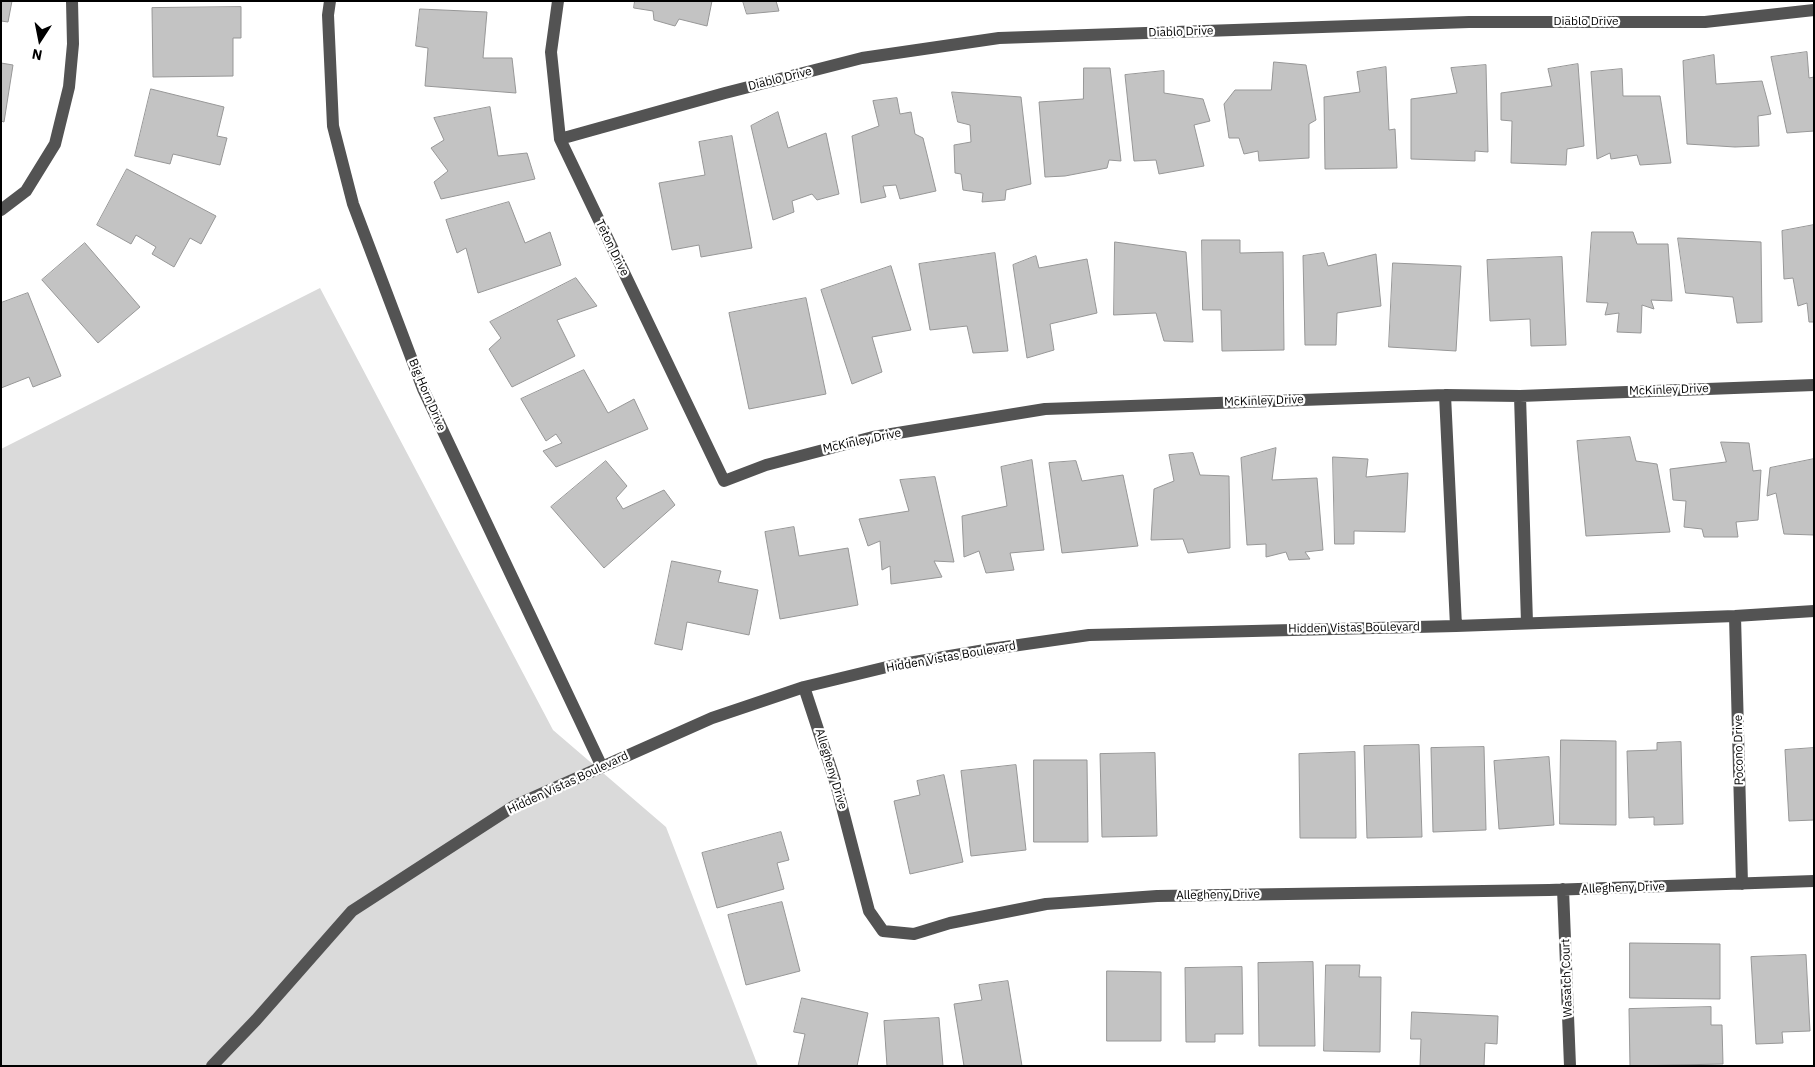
<!DOCTYPE html>
<html>
<head>
<meta charset="utf-8">
<style>
  body { margin:0 }
  #map { position:relative; width:1815px; height:1067px; overflow:hidden; background:#fff; font-family:"IBM Plex Sans",sans-serif }
  canvas { display:block }
  .frame { position:absolute; inset:0; border:2px solid #000; pointer-events:none }
  .north { position:absolute; left:15px; top:15px; width:50px; height:50px; -webkit-text-stroke:4px #fff; paint-order:stroke; rotate:191deg; font-size:14px; font-weight:700; line-height:20px; text-align:center; color:#000 }
  .north::after { content:''; display:block; margin:auto; width:18px; height:22px; background:#000; clip-path:polygon(50% 0,100% 100%,50% 72%,0 100%) }
</style>
</head>
<body>
<div id="map">
<canvas width="1815" height="1067"></canvas>
<div class="frame"></div>
<div class="north">N</div>
</div>
<script>
const context = document.querySelector('canvas').getContext('2d');
context.lineJoin = 'round';
function fillPath(path, color) { context.fillStyle = color; context.fill(path, 'evenodd'); }
function strokePath(path, color, width, dash) { context.strokeStyle = color; context.lineWidth = width; context.lineCap = dash ? 'butt' : 'round'; context.setLineDash(dash || []); context.stroke(path); }
function label(font, color, halo, rows, align = 'center') {
  context.font = font + ' "IBM Plex Sans",sans-serif'; context.lineWidth = 4.5; context.setLineDash([]); context.textBaseline = 'middle'; context.strokeStyle = halo; context.fillStyle = color; for (const [text, x, y, turn = 0] of rows) {
    context.save(); context.translate(x, y); context.rotate((+turn || 0) * Math.PI / 180); context.textAlign = isNaN(turn) ? turn : align; if (halo) context.strokeText(text, 0, 0); context.fillText(text, 0, 0); context.restore();
  }
}
fillPath(new Path2D(`
  M 320,288 L 553,730 L 666,827 L 758,1066 L 1,1066 L 1,449 Z`), '#dadada');
const building = new Path2D(`
  M 1,1 L 12,1 L 8,22 L 1,21 Z
  M 635,1 L 712,1 L 707,26 L 679,19 L 675,26 L 654,20 L 653,11 L 634,8 Z
  M 743,1 L 776,1 L 779,11 L 747,14 Z
  M 241,7 L 241,38 L 233,38 L 233,76 L 153,77 L 152,8 Z
  M 420,9 L 487,12 L 483,58 L 512,58 L 516,93 L 425,86 L 428,48 L 416,46 Z
  M 1807,52 L 1809,78 L 1814,77 L 1814,131 L 1787,133 L 1771,57 Z
  M 1714,55 L 1716,84 L 1762,81 L 1771,114 L 1758,116 L 1759,146 L 1735,147 L 1687,144 L 1683,61 Z
  M 1274,62 L 1306,65 L 1316,120 L 1309,124 L 1309,158 L 1259,161 L 1258,151 L 1244,154 L 1239,138 L 1229,138 L 1224,104 L 1235,90 L 1271,90 Z
  M 1,63 L 13,65 L 4,122 L 1,121 Z
  M 1578,64 L 1584,146 L 1567,149 L 1566,165 L 1511,163 L 1512,121 L 1501,120 L 1501,93 L 1552,86 L 1548,69 Z
  M 1486,65 L 1488,152 L 1475,151 L 1475,161 L 1411,159 L 1411,99 L 1457,93 L 1451,68 Z
  M 1386,67 L 1389,130 L 1395,129 L 1397,168 L 1325,169 L 1324,97 L 1360,92 L 1357,72 Z
  M 1084,68 L 1110,68 L 1121,161 L 1109,160 L 1107,168 L 1065,176 L 1045,177 L 1039,102 L 1083,99 Z
  M 1622,69 L 1623,96 L 1660,96 L 1671,163 L 1640,165 L 1637,155 L 1611,159 L 1610,153 L 1597,159 L 1591,72 Z
  M 1164,71 L 1164,93 L 1203,99 L 1210,121 L 1194,125 L 1204,166 L 1159,174 L 1156,160 L 1134,161 L 1125,75 Z
  M 151,89 L 224,107 L 217,136 L 227,138 L 220,165 L 173,154 L 170,164 L 135,156 Z
  M 952,92 L 1021,97 L 1031,184 L 1006,190 L 1005,200 L 982,202 L 983,193 L 963,190 L 961,174 L 955,173 L 954,145 L 971,142 L 970,125 L 958,122 Z
  M 897,98 L 900,114 L 911,112 L 915,134 L 923,138 L 936,191 L 900,199 L 896,185 L 883,186 L 886,197 L 861,203 L 852,136 L 879,126 L 873,101 Z
  M 490,107 L 498,156 L 527,153 L 535,179 L 441,199 L 434,182 L 448,171 L 431,148 L 444,140 L 434,118 Z
  M 778,112 L 788,148 L 826,133 L 839,194 L 817,200 L 812,194 L 792,201 L 794,212 L 773,220 L 751,126 Z
  M 732,136 L 752,248 L 701,257 L 699,245 L 672,250 L 659,183 L 705,175 L 699,142 Z
  M 127,169 L 216,216 L 201,244 L 190,238 L 174,267 L 152,254 L 156,247 L 136,235 L 131,244 L 97,225 Z
  M 509,202 L 525,243 L 550,232 L 561,265 L 478,293 L 466,248 L 457,253 L 446,220 Z
  M 1814,225 L 1814,322 L 1809,322 L 1807,303 L 1798,306 L 1793,278 L 1784,279 L 1782,231 Z
  M 1592,232 L 1633,232 L 1637,244 L 1668,244 L 1672,301 L 1651,300 L 1654,309 L 1642,305 L 1641,333 L 1617,332 L 1619,313 L 1605,315 L 1608,303 L 1587,302 Z
  M 1678,238 L 1761,242 L 1762,322 L 1737,323 L 1733,297 L 1686,293 Z
  M 1202,240 L 1240,240 L 1240,253 L 1283,252 L 1284,350 L 1222,351 L 1221,310 L 1203,310 Z
  M 1115,242 L 1186,252 L 1193,342 L 1164,341 L 1156,313 L 1114,315 Z
  M 85,243 L 140,307 L 98,343 L 42,280 Z
  M 995,253 L 1008,351 L 973,353 L 967,326 L 930,330 L 919,264 Z
  M 1324,253 L 1328,266 L 1376,254 L 1381,306 L 1337,313 L 1336,345 L 1305,345 L 1303,256 Z
  M 1036,256 L 1039,268 L 1087,259 L 1097,313 L 1050,324 L 1054,350 L 1027,358 L 1013,265 Z
  M 1562,257 L 1566,345 L 1531,346 L 1530,319 L 1490,321 L 1487,260 Z
  M 1393,263 L 1461,266 L 1456,351 L 1389,347 Z
  M 891,266 L 911,330 L 872,337 L 882,372 L 852,384 L 821,290 Z
  M 576,278 L 597,306 L 557,320 L 575,356 L 512,387 L 489,349 L 501,338 L 490,322 Z
  M 28,293 L 61,376 L 33,387 L 29,377 L 1,388 L 1,303 Z
  M 806,298 L 826,394 L 749,409 L 729,313 Z
  M 584,370 L 608,413 L 634,399 L 648,429 L 556,467 L 543,451 L 562,443 L 556,434 L 546,441 L 521,399 Z
  M 1630,437 L 1636,461 L 1657,464 L 1670,532 L 1586,536 L 1577,441 Z
  M 1721,442 L 1749,443 L 1753,471 L 1761,470 L 1758,520 L 1736,522 L 1738,537 L 1704,537 L 1702,529 L 1684,527 L 1686,501 L 1673,500 L 1670,469 L 1726,462 Z
  M 1276,448 L 1272,480 L 1317,478 L 1323,550 L 1305,552 L 1310,559 L 1289,560 L 1286,552 L 1266,557 L 1266,544 L 1247,545 L 1241,458 Z
  M 1193,453 L 1200,475 L 1229,476 L 1230,548 L 1188,553 L 1183,539 L 1151,540 L 1154,489 L 1174,481 L 1169,455 Z
  M 1333,457 L 1368,459 L 1366,477 L 1408,473 L 1405,532 L 1354,531 L 1354,544 L 1335,544 Z
  M 1814,459 L 1814,535 L 1784,534 L 1776,493 L 1767,496 L 1770,468 Z
  M 1032,460 L 1044,550 L 1010,553 L 1014,570 L 986,573 L 979,551 L 964,557 L 962,516 L 1007,506 L 1001,467 Z
  M 606,461 L 627,486 L 616,498 L 623,509 L 664,490 L 675,505 L 604,568 L 551,507 Z
  M 1076,461 L 1082,481 L 1123,475 L 1138,546 L 1062,553 L 1049,463 Z
  M 935,477 L 954,562 L 934,561 L 942,577 L 891,584 L 890,566 L 882,570 L 880,541 L 868,546 L 859,519 L 909,511 L 900,480 Z
  M 794,527 L 799,556 L 848,548 L 858,605 L 780,619 L 765,532 Z
  M 672,561 L 721,571 L 718,582 L 758,590 L 749,635 L 687,622 L 682,650 L 655,644 Z
  M 1561,740 L 1616,741 L 1616,825 L 1560,824 Z
  M 1681,742 L 1683,824 L 1654,825 L 1654,817 L 1629,818 L 1627,751 L 1657,750 L 1657,743 Z
  M 1419,745 L 1422,837 L 1367,838 L 1364,746 Z
  M 1484,747 L 1486,830 L 1433,832 L 1431,748 Z
  M 1814,748 L 1814,820 L 1789,821 L 1785,750 Z
  M 1355,752 L 1356,838 L 1300,838 L 1299,754 Z
  M 1155,753 L 1157,836 L 1102,837 L 1100,754 Z
  M 1549,757 L 1554,825 L 1499,829 L 1494,761 Z
  M 1034,760 L 1087,760 L 1088,842 L 1034,842 Z
  M 1016,765 L 1026,850 L 971,856 L 961,771 Z
  M 944,775 L 963,862 L 910,874 L 894,801 L 920,795 L 917,781 Z
  M 781,832 L 789,860 L 777,863 L 784,889 L 717,908 L 702,853 Z
  M 782,902 L 800,971 L 746,985 L 728,915 Z
  M 1630,943 L 1720,944 L 1720,999 L 1630,998 Z
  M 1806,955 L 1810,1031 L 1782,1032 L 1783,1043 L 1756,1044 L 1751,957 Z
  M 1313,962 L 1315,1046 L 1259,1046 L 1258,963 Z
  M 1326,965 L 1360,965 L 1359,977 L 1381,977 L 1380,1052 L 1324,1051 Z
  M 1242,967 L 1243,1034 L 1215,1034 L 1215,1042 L 1186,1042 L 1185,968 Z
  M 1107,971 L 1161,972 L 1161,1041 L 1107,1041 Z
  M 1008,981 L 1022,1066 L 964,1066 L 954,1004 L 982,1000 L 979,985 Z
  M 802,998 L 868,1013 L 857,1066 L 798,1066 L 805,1034 L 794,1032 Z
  M 1711,1007 L 1711,1025 L 1722,1025 L 1723,1064 L 1630,1066 L 1629,1009 Z
  M 1412,1012 L 1498,1016 L 1497,1044 L 1485,1043 L 1484,1066 L 1420,1066 L 1421,1039 L 1411,1039 Z
  M 939,1018 L 943,1066 L 887,1066 L 884,1021 Z`);
fillPath(building, '#c3c3c3');
strokePath(building, '#979797', 1);
strokePath(new Path2D(`
  M 330,1 L 328,15 L 333,126 L 353,204 L 423,389 L 602,767
  M 558,1 L 551,52 L 560,139 L 724,481 L 766,465 L 873,437 L 1045,409 L 1445,395 L 1520,396 L 1814,385
  M 560,139 L 725,93 L 862,58 L 999,38 L 1469,22 L 1705,22 L 1814,10
  M 1,210 L 26,191 L 55,144 L 69,87 L 73,44 L 72,1
  M 1445,395 L 1456,626
  M 1520,396 L 1527,623
  M 1735,616 L 1742,884
  M 804,687 L 836,784 L 869,911 L 883,931 L 914,934 L 950,923 L 1046,904 L 1157,896 L 1549,890 L 1814,881
  M 1563,889 L 1570,1066
  M 212,1066 L 256,1020 L 352,911 L 514,806 L 712,718 L 804,687 L 891,666 L 991,649 L 1089,635 L 1456,626 L 1735,616 L 1814,611`), '#535353', 12);
label('12px', '#000', '#fff', [
  ["Diablo Drive",1586,22],
  ["Diablo Drive",1181,32,-2],
  ["Diablo Drive",780,79,-14],
  ["Teton Drive",612,248,64],
  ["McKinley Drive",1669,390,-2],
  ["Big Horn Drive",427,395,67],
  ["McKinley Drive",1264,401,-2],
  ["McKinley Drive",862,441,-12],
  ["Hidden Vistas Boulevard",1354,628,-1],
  ["Hidden Vistas Boulevard",951,657,-10],
  ["Pocono Drive",1739,750,-91],
  ["Allegheny Drive",831,769,73],
  ["Hidden Vistas Boulevard",568,783,-25],
  ["Allegheny Drive",1623,888,-2],
  ["Allegheny Drive",1218,895,-1],
  ["Wasatch Court",1567,978,-92]
]);
</script>
</body>
</html>
